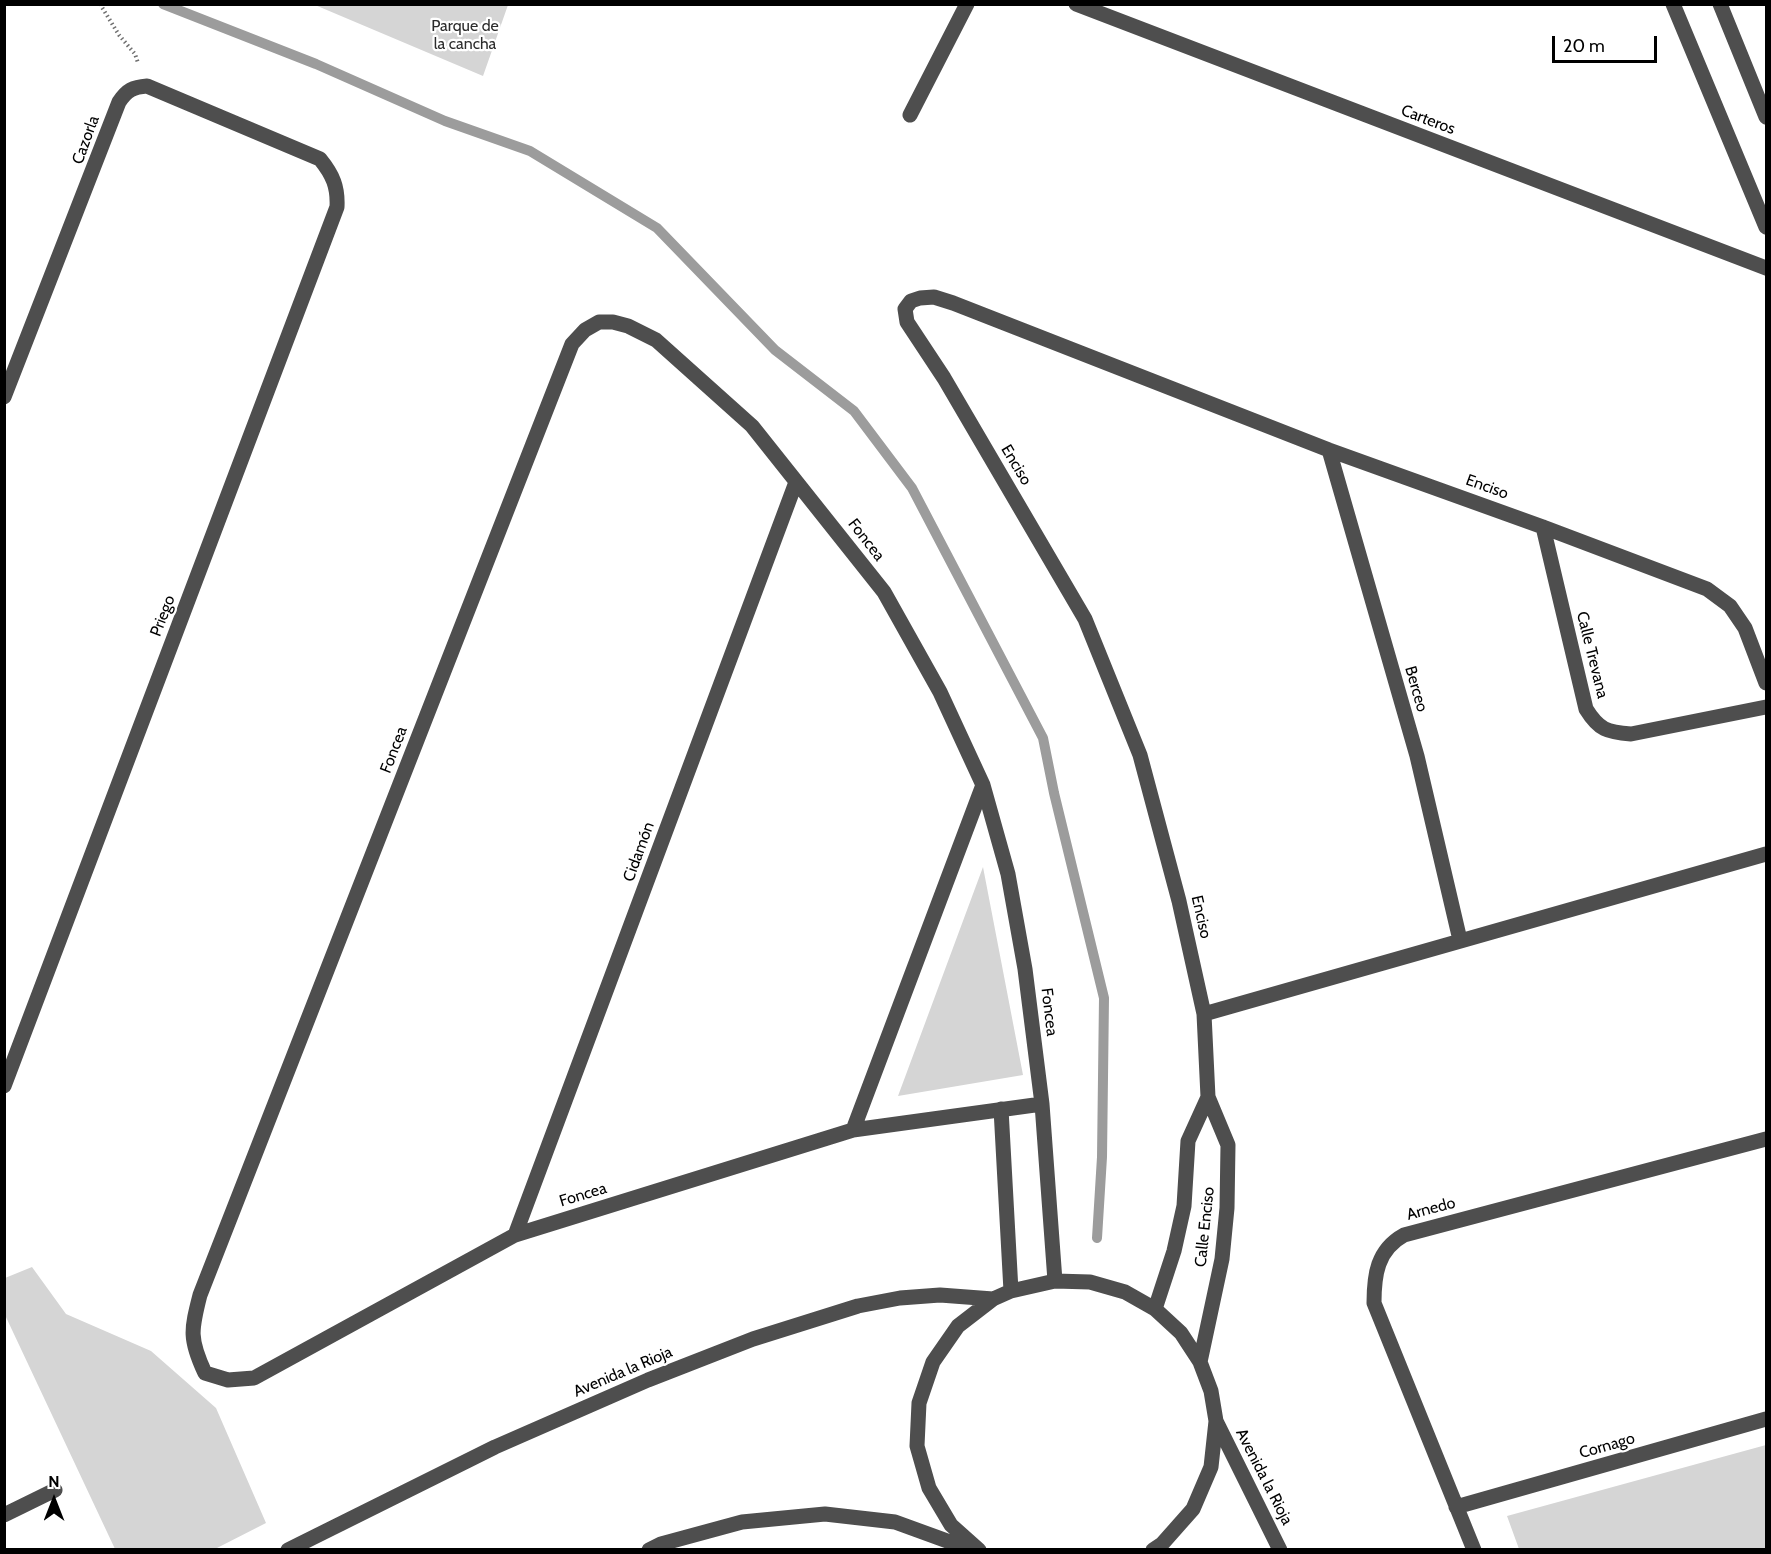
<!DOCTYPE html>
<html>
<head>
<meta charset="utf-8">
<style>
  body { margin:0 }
  #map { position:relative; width:1771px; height:1554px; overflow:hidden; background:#fff; font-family:Cabin,sans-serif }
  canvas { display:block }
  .frame { position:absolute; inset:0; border:6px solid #000; pointer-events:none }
  .north { position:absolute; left:24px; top:1470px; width:60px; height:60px; -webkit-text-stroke:4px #fff; paint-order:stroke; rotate:0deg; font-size:16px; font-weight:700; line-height:24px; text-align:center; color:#000 }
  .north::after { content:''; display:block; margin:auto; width:21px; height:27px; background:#000; clip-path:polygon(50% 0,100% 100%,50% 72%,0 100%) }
  .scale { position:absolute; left:1552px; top:36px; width:105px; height:27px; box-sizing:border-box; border:3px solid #000; border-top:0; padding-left:8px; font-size:18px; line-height:21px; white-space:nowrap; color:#000; -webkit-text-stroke:4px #fff; paint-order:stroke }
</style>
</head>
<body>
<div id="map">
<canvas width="1771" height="1554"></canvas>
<div class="frame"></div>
<div class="north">N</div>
<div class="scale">20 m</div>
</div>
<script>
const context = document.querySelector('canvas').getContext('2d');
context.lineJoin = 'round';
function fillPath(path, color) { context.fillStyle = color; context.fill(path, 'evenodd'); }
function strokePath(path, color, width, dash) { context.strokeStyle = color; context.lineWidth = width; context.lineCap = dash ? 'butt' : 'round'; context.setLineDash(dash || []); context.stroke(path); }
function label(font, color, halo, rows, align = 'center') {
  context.font = font + ' Cabin,sans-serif'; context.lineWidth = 4.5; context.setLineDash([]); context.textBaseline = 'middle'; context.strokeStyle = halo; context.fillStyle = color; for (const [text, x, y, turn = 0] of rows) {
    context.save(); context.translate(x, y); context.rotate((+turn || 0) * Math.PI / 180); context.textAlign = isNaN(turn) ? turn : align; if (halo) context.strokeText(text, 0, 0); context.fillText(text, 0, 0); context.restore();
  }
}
fillPath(new Path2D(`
  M 315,5 L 508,4 L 508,5 L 483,76 Z
  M 983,867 L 1023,1075 L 898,1096 Z
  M 32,1267 L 66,1314 L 151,1351 L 216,1408 L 266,1523 L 215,1549 L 115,1549 L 5,1315 L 5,1278 Z
  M 1766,1445 L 1766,1549 L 1519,1549 L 1507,1516 Z`), '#d5d5d5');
strokePath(new Path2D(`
  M 163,4 L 316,64 L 445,121 L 530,151 L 657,228 L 775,350 L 854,411 L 912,488 L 1043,738 L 1054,793 L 1104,998 L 1102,1157 L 1097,1238`), '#9c9c9c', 10);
strokePath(new Path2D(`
  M 100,4 L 119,35 L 135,54 L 138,63`), '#707070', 4, [1.5, 3]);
strokePath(new Path2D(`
  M 1076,4 L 1766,268
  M 1673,4 L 1766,227
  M 1720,4 L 1766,117
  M 910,115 L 967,4
  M 4,397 L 119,102 C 127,90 133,87 147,86 L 320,159 C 333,175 338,187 337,207 L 4,1086
  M 1329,450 L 1417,756 L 1460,940
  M 1543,527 L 1586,709 C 1599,730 1607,732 1631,734 L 1766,707
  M 1204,1014 L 1766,854
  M 1042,1104 L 853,1130 L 515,1235 L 254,1378 L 228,1380 L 205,1373 C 189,1339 191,1330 200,1295 L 572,344 L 585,330 L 599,322 L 613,322 L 628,326 L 656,340 L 752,426 L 884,592 L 940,692 L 983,785 L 1008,874 L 1025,969 L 1042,1104 L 1055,1281
  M 1001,1109 L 1011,1291
  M 853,1130 L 983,785
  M 515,1235 L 796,482
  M 1155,1309 L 1174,1251 L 1184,1206 L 1188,1141 L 1208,1097
  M 1200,1362 L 1222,1259 L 1227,1208 L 1228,1145 L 1208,1097 L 1204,1014 L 1179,901 L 1140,755 L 1085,619 L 944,378 L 907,322 L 905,309 L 911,301 L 920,298 L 934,297 L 953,303 L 1329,450 L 1543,527 L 1707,589 L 1730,606 L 1745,628 L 1766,683
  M 1216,1421 L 1280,1550
  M 1456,1507 L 1766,1419
  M 4,1515 L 55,1490
  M 288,1550 L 495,1447 L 648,1380 L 753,1339 L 858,1306 L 900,1298 L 940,1295 L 993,1299
  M 649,1550 L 661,1544 L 742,1522 L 825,1514 L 895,1522 L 972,1550
  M 979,1550 L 951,1525 L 929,1488 L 917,1446 L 919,1403 L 933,1362 L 958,1326 L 993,1299 L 1011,1291 L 1055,1281 L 1090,1282 L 1125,1292 L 1155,1309 L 1181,1333 L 1200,1362 L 1211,1391 L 1216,1421 L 1211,1467 L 1193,1509 L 1162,1544 L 1153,1550
  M 1474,1550 L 1374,1303 C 1374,1275 1377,1250 1404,1235 L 1766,1139`), '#4e4e4e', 15);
label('16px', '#2c2c2c', '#fff', [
  ["Parque de",465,26],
  ["la cancha",465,44]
]);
label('16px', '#000', '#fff', [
  ["Carteros",1428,120,21],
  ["Cazorla",86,140,-70],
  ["Enciso",1016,465,59],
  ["Enciso",1487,487,20],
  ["Foncea",866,540,52],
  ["Priego",163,616,-69],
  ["Calle Trevana",1592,655,76],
  ["Berceo",1416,689,74],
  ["Foncea",394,750,-69],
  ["Cidamón",639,852,-70],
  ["Enciso",1201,917,77],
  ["Foncea",1049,1012,83],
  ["Foncea",583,1195,-17],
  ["Arnedo",1431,1209,-15],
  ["Calle Enciso",1205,1227,-84],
  ["Avenida la Rioja",623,1372,-23],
  ["Cornago",1607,1446,-16],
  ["Avenida la Rioja",1264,1477,63]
]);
</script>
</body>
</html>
